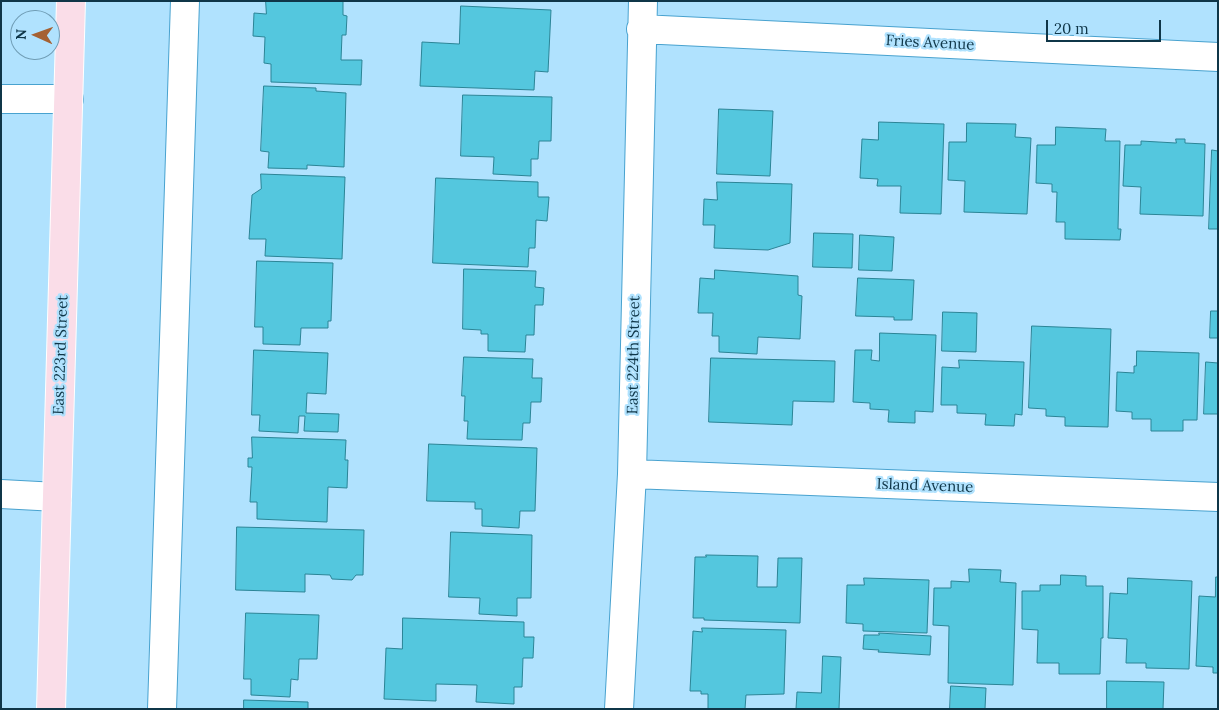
<!DOCTYPE html>
<html>
<head>
<meta charset="utf-8">
<style>
  body { margin:0 }
  #map { position:relative; width:1219px; height:710px; overflow:hidden; background:#b0e2fe; font-family:Lora,serif }
  canvas { display:block }
  .frame { position:absolute; inset:0; border:2px solid #0f3648; pointer-events:none }
  .north { position:absolute; left:10px; top:10px; width:50px; height:50px; box-sizing:border-box; background:#b0e2fe; border:1px solid #709db5; border-radius:50%; rotate:272deg; font-size:14px; font-weight:700; line-height:20px; text-align:center; color:#0f3648 }
  .north::after { content:''; display:block; margin:auto; width:18px; height:22px; background:#a56132; clip-path:polygon(50% 0,100% 100%,50% 72%,0 100%) }
  .scale { position:absolute; left:1046px; top:20px; width:115px; height:22px; box-sizing:border-box; border:2px solid #0f3648; border-top:0; padding-left:6px; font-size:15px; line-height:18px; white-space:nowrap; color:#0f3648; -webkit-text-stroke:4px #b0e2fe; paint-order:stroke }
</style>
</head>
<body>
<div id="map">
<canvas width="1219" height="710"></canvas>
<div class="frame"></div>
<div class="north">N</div>
<div class="scale">20 m</div>
</div>
<script>
const context = document.querySelector('canvas').getContext('2d');
context.lineJoin = 'round';
function fillPath(path, color) { context.fillStyle = color; context.fill(path, 'evenodd'); }
function strokePath(path, color, width, dash) { context.strokeStyle = color; context.lineWidth = width; context.lineCap = dash ? 'butt' : 'round'; context.setLineDash(dash || []); context.stroke(path); }
function label(font, color, halo, rows, align = 'center') {
  context.font = font + ' Lora,serif'; context.lineWidth = 4.5; context.setLineDash([]); context.textBaseline = 'middle'; context.strokeStyle = halo; context.fillStyle = color; for (const [text, x, y, turn = 0] of rows) {
    context.save(); context.translate(x, y); context.rotate((+turn || 0) * Math.PI / 180); context.textAlign = isNaN(turn) ? turn : align; if (halo) context.strokeText(text, 0, 0); context.fillText(text, 0, 0); context.restore();
  }
}
const building = new Path2D(`
  M 266,1 L 343,1 L 343,15 L 347,16 L 346,35 L 342,35 L 341,60 L 362,60 L 361,85 L 271,82 L 271,64 L 264,63 L 265,37 L 253,36 L 254,13 L 266,14 Z
  M 461,6 L 551,10 L 548,72 L 535,71 L 534,90 L 420,86 L 422,42 L 459,44 Z
  M 264,86 L 316,88 L 316,91 L 346,93 L 344,167 L 307,165 L 307,169 L 268,168 L 269,152 L 261,151 Z
  M 463,95 L 552,97 L 551,141 L 539,141 L 538,159 L 531,159 L 531,176 L 493,174 L 494,157 L 461,156 Z
  M 719,109 L 773,111 L 770,176 L 717,174 Z
  M 879,122 L 944,124 L 941,214 L 900,213 L 901,186 L 877,186 L 878,179 L 860,178 L 862,139 L 878,140 Z
  M 967,123 L 1016,124 L 1015,137 L 1031,138 L 1027,214 L 964,212 L 965,181 L 948,180 L 949,142 L 966,142 Z
  M 1056,127 L 1106,129 L 1105,141 L 1120,141 L 1118,229 L 1121,229 L 1120,240 L 1065,239 L 1065,222 L 1056,222 L 1057,192 L 1052,192 L 1052,184 L 1036,183 L 1037,145 L 1055,145 Z
  M 1176,139 L 1185,139 L 1185,143 L 1205,144 L 1203,216 L 1140,214 L 1141,187 L 1123,186 L 1125,145 L 1141,145 L 1141,141 L 1176,143 Z
  M 1212,150 L 1218,151 L 1218,229 L 1209,229 Z
  M 261,174 L 345,177 L 342,259 L 265,256 L 266,239 L 249,239 L 252,195 L 261,189 Z
  M 436,178 L 538,182 L 538,197 L 549,197 L 547,221 L 536,220 L 535,248 L 529,248 L 528,267 L 433,263 Z
  M 717,182 L 792,184 L 790,243 L 768,250 L 714,248 L 715,225 L 703,225 L 704,199 L 717,200 Z
  M 814,233 L 853,234 L 852,268 L 813,267 Z
  M 860,235 L 894,237 L 892,271 L 859,270 Z
  M 257,261 L 333,263 L 331,321 L 328,321 L 328,328 L 301,328 L 300,345 L 263,344 L 263,327 L 255,327 Z
  M 464,269 L 536,271 L 535,287 L 544,288 L 543,305 L 535,305 L 534,335 L 526,335 L 525,352 L 488,351 L 488,334 L 481,334 L 481,330 L 463,329 Z
  M 715,270 L 798,276 L 798,295 L 802,296 L 800,339 L 758,337 L 757,354 L 719,352 L 719,336 L 712,336 L 713,313 L 698,313 L 700,278 L 714,279 Z
  M 858,278 L 914,280 L 912,320 L 894,320 L 894,317 L 856,316 Z
  M 1211,311 L 1218,311 L 1218,338 L 1210,338 Z
  M 943,312 L 977,313 L 976,352 L 942,351 Z
  M 1032,326 L 1111,329 L 1108,427 L 1065,426 L 1065,417 L 1046,416 L 1046,409 L 1029,408 Z
  M 880,333 L 936,335 L 933,412 L 915,411 L 915,423 L 888,422 L 889,410 L 870,409 L 870,403 L 853,402 L 855,350 L 872,350 L 871,360 L 879,361 Z
  M 254,350 L 328,353 L 326,394 L 307,393 L 306,413 L 339,414 L 338,432 L 304,431 L 305,416 L 299,416 L 298,433 L 259,431 L 260,415 L 252,415 Z
  M 1137,351 L 1199,353 L 1197,420 L 1183,420 L 1183,431 L 1151,431 L 1151,419 L 1132,419 L 1132,412 L 1116,411 L 1117,372 L 1134,373 L 1134,366 L 1136,366 Z
  M 464,357 L 533,359 L 532,378 L 542,378 L 541,402 L 531,402 L 530,423 L 523,423 L 522,440 L 467,439 L 468,421 L 464,421 L 465,396 L 462,396 Z
  M 711,358 L 835,361 L 834,402 L 793,401 L 792,425 L 709,422 Z
  M 959,360 L 1024,362 L 1022,415 L 1015,414 L 1014,426 L 985,425 L 986,414 L 957,413 L 957,405 L 941,405 L 942,367 L 959,368 Z
  M 1206,362 L 1218,363 L 1218,414 L 1204,414 Z
  M 252,437 L 346,440 L 345,460 L 348,460 L 347,488 L 328,487 L 327,522 L 257,519 L 257,502 L 250,502 L 252,467 L 248,467 L 248,458 L 252,458 Z
  M 429,444 L 537,448 L 535,511 L 520,511 L 519,528 L 482,526 L 482,509 L 475,509 L 475,502 L 427,501 Z
  M 237,527 L 364,530 L 363,575 L 356,575 L 352,580 L 332,579 L 330,575 L 305,574 L 305,592 L 236,590 Z
  M 451,532 L 532,535 L 531,598 L 517,598 L 517,616 L 479,614 L 480,598 L 449,597 Z
  M 706,555 L 758,556 L 757,587 L 777,587 L 778,558 L 802,558 L 800,623 L 704,620 L 704,618 L 693,618 L 695,557 L 706,557 Z
  M 969,569 L 1001,570 L 1000,582 L 1016,583 L 1013,685 L 948,683 L 949,626 L 933,625 L 934,588 L 951,588 L 951,581 L 969,582 Z
  M 1061,575 L 1086,576 L 1086,586 L 1103,586 L 1103,638 L 1101,638 L 1100,674 L 1059,674 L 1059,663 L 1037,663 L 1038,630 L 1022,629 L 1022,591 L 1040,591 L 1040,585 L 1060,585 Z
  M 1216,577 L 1218,577 L 1218,673 L 1213,673 L 1213,667 L 1196,666 L 1199,596 L 1215,597 Z
  M 864,578 L 929,580 L 927,633 L 863,631 L 863,624 L 846,623 L 847,585 L 864,585 Z
  M 1128,578 L 1192,581 L 1189,669 L 1146,668 L 1146,663 L 1126,663 L 1127,639 L 1108,638 L 1110,593 L 1127,594 Z
  M 246,613 L 319,615 L 317,659 L 299,659 L 298,680 L 291,679 L 290,697 L 251,695 L 251,679 L 244,679 Z
  M 403,618 L 524,622 L 524,637 L 534,637 L 533,658 L 523,658 L 522,687 L 514,687 L 514,704 L 476,702 L 477,685 L 436,684 L 436,701 L 384,699 L 386,648 L 402,649 Z
  M 702,628 L 786,630 L 784,694 L 746,695 L 745,709 L 708,709 L 708,694 L 701,694 L 701,691 L 690,691 L 693,631 L 702,632 Z
  M 879,633 L 931,636 L 930,655 L 878,652 L 879,650 L 863,649 L 864,635 L 879,635 Z
  M 823,656 L 841,657 L 839,709 L 796,709 L 797,692 L 821,693 Z
  M 1107,681 L 1164,682 L 1163,709 L 1107,709 Z
  M 951,686 L 986,688 L 985,709 L 950,709 Z
  M 244,700 L 308,702 L 308,709 L 311,709 L 244,709 Z`);
fillPath(building, '#54c7de');
strokePath(building, '#2b8496', 1);
const minor = new Path2D(`
  M 641,29 L 1218,57
  M 1,99 L 69,99
  M 632,474 L 1218,497
  M 1,494 L 57,497
  M 162,709 L 185,1
  M 619,709 L 632,474 L 643,1`);
const major = new Path2D(`
  M 51,709 L 71,1`);
strokePath(minor, '#48a2cf', 30);
strokePath(major, '#fff', 30);
strokePath(minor, '#fff', 28);
strokePath(major, '#fadde8', 28);
label('15px', '#0f3648', '#b0e2fe', [
  ["Fries Avenue",930,43,3],
  ["East 223rd Street",61,355,-88],
  ["East 224th Street",634,355,-89],
  ["Island Avenue",925,486,2]
]);
</script>
</body>
</html>
